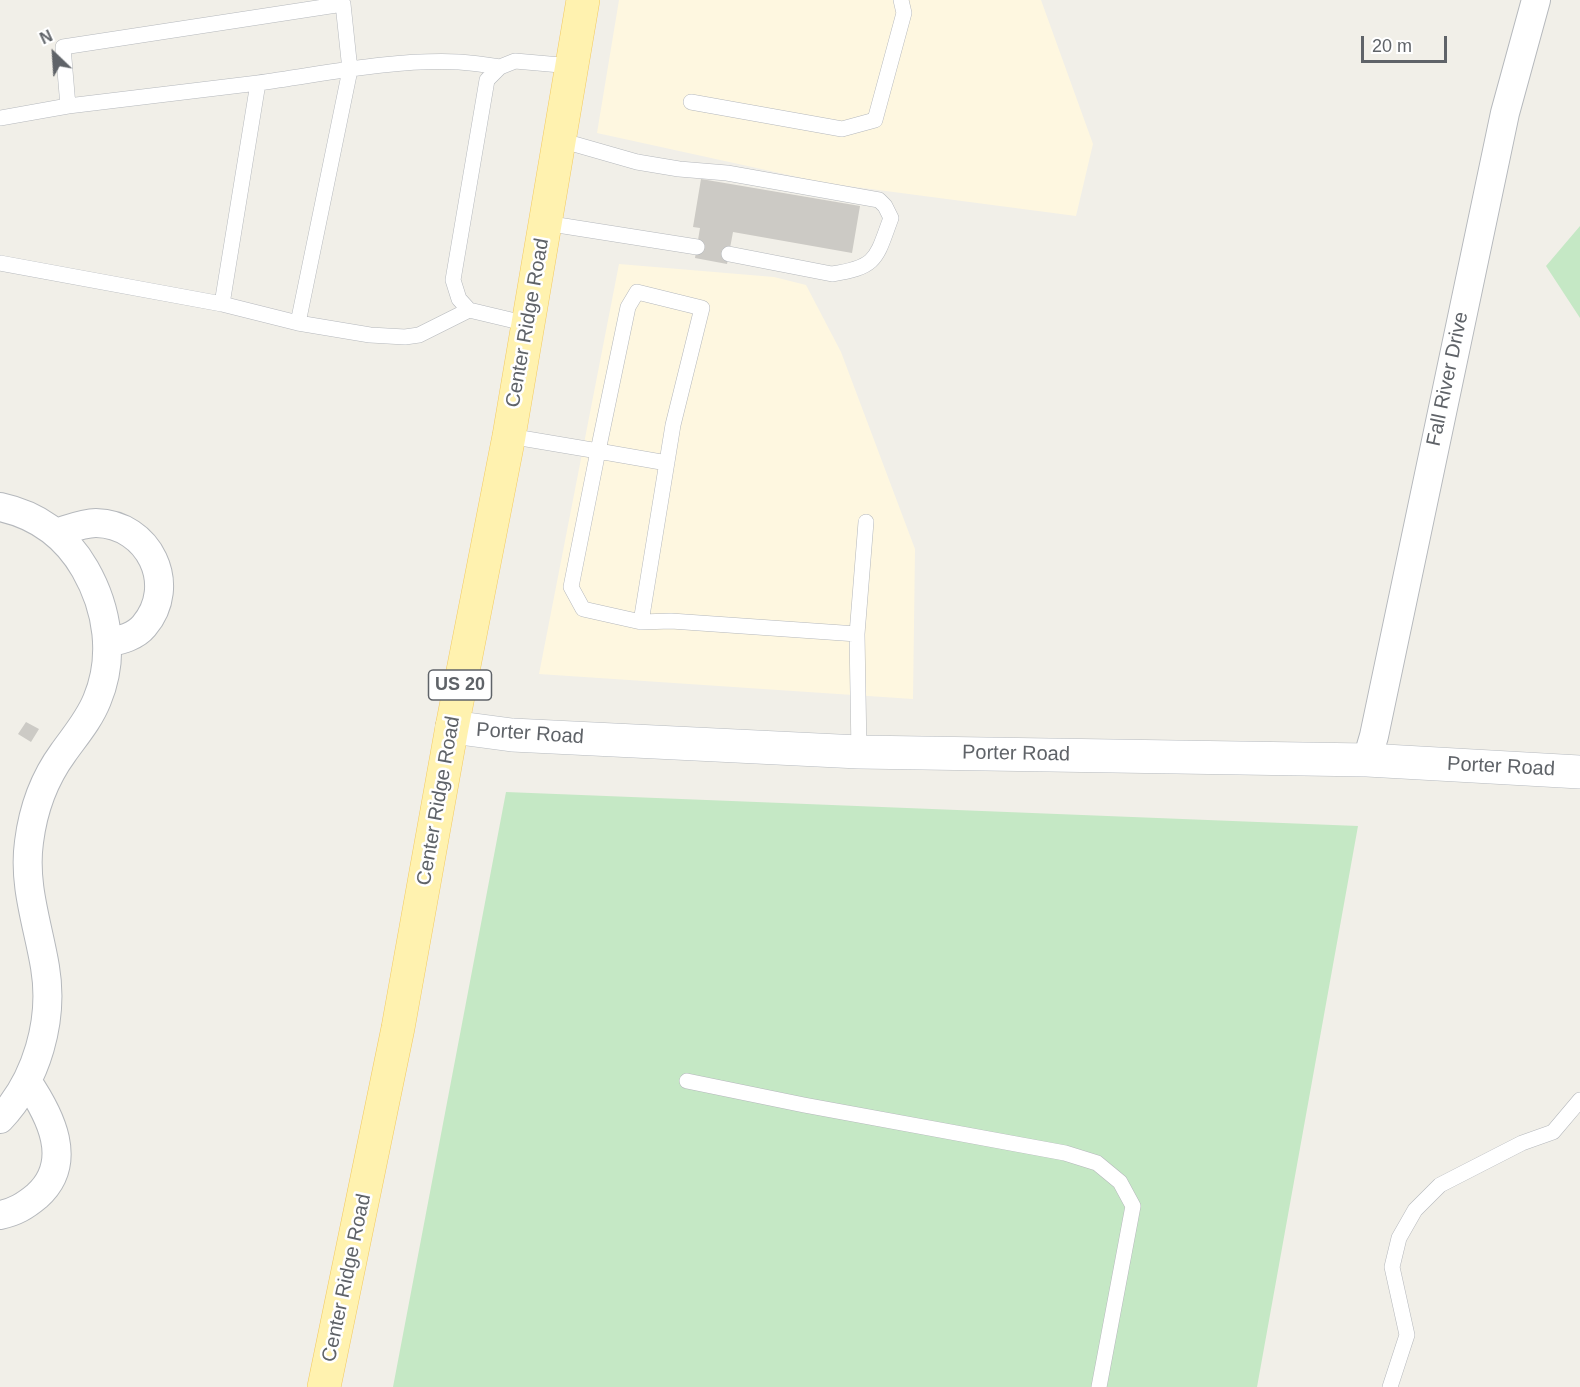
<!DOCTYPE html>
<html>
<head>
<meta charset="utf-8">
<style>
  body { margin:0 }
  #map { position:relative; width:1580px; height:1387px; overflow:hidden; background:#f1efe8; font-family:Arial,sans-serif }
  canvas { display:block }
  .north { position:absolute; left:24px; top:24px; width:60px; height:60px; -webkit-text-stroke:4px #fff; paint-order:stroke; rotate:335deg; font-size:16px; font-weight:700; line-height:24px; text-align:center; color:#5f6368 }
  .north::after { content:''; display:block; margin:auto; width:21px; height:27px; background:#5f6368; clip-path:polygon(50% 0,100% 100%,50% 72%,0 100%) }
  .scale { position:absolute; left:1361px; top:36px; width:86px; height:27px; box-sizing:border-box; border:3px solid #5f6368; border-top:0; padding-left:8px; font-size:18px; line-height:21px; white-space:nowrap; color:#5f6368; -webkit-text-stroke:4px #fff; paint-order:stroke }
</style>
</head>
<body>
<div id="map">
<canvas width="1580" height="1387"></canvas>
<div class="north">N</div>
<div class="scale">20 m</div>
</div>
<script>
const context = document.querySelector('canvas').getContext('2d');
context.lineJoin = 'round';
function fillPath(path, color) { context.fillStyle = color; context.fill(path, 'evenodd'); }
function strokePath(path, color, width, dash) { context.strokeStyle = color; context.lineWidth = width; context.lineCap = dash ? 'butt' : 'round'; context.setLineDash(dash || []); context.stroke(path); }
function label(font, color, halo, rows, align = 'center') {
  context.font = font + ' Arial,sans-serif'; context.lineWidth = 5; context.setLineDash([]); context.textBaseline = 'middle'; context.strokeStyle = halo; context.fillStyle = color; for (const [text, x, y, turn = 0] of rows) {
    context.save(); context.translate(x, y); context.rotate((+turn || 0) * Math.PI / 180); context.textAlign = isNaN(turn) ? turn : align; if (halo) context.strokeText(text, 0, 0); context.fillText(text, 0, 0); context.restore();
  }
}
fillPath(new Path2D(`
  M 619,0 L 1041,0 L 1093,144 L 1076,216 L 825,183 L 597,133 Z
  M 619,264 L 774,277 L 806,285 L 841,352 L 915,549 L 913,699 L 539,674 Z`), '#fef7e0');
fillPath(new Path2D(`
  M 1580,226 L 1580,318 L 1546,266 Z
  M 506,792 L 1358,826 L 1257,1387 L 393,1387 Z`), '#c5e8c5');
fillPath(new Path2D(`
  M 701,179 L 860,206 L 852,253 L 733,232 L 727,264 L 695,258 L 700,228 L 693,227 Z
  M 26,722 L 39,729 L 31,742 L 18,734 Z`), '#cccac5');
const service = new Path2D(`
  M 691,102 L 842,129 L 875,120 L 904,13 L 901,0
  M 68,106 L 63,47 L 343,4 L 350,70 L 298,323
  M 0,118 L 68,106 L 258,83
  M 560,140 L 637,162 L 679,169 L 727,173 L 879,200 L 885,206 L 891,218 C 876,258 878,267 832,274 L 729,254
  M 545,223 L 697,247
  M 0,263 L 222,304 L 298,323 L 370,335 L 405,337 L 419,335 L 469,310
  M 222,304 L 258,83 C 324,74 392,59 459,62 C 473,63 487,65 500,67
  M 528,324 L 469,310 L 459,299 L 453,280 L 487,80 L 500,67 L 515,61 L 572,66
  M 509,436 L 598,451 L 628,307 L 637,292 L 702,308 L 673,425 L 641,622 L 671,621 L 857,634 L 859,752
  M 641,622 L 583,609 L 571,587 L 598,451 L 667,463
  M 857,634 L 866,522
  M 687,1081 L 804,1105 L 1065,1153 L 1097,1163 L 1120,1182 L 1133,1206 L 1099,1387
  M 1390,1387 L 1407,1335 L 1392,1267 L 1399,1238 L 1415,1210 L 1440,1185 L 1522,1143 L 1553,1132 L 1580,1100`);
const minor = new Path2D(`
  M 0,507 C 37,515 66,536 85,569 C 108,609 115,657 97,700 C 89,720 75,736 63,753 C 44,779 33,810 29,842 C 23,885 38,925 45,967 C 54,1020 37,1080 0,1119
  M 56,533 C 69,529 83,523 96,523 C 149,524 179,585 144,626 C 135,637 120,640 107,643
  M 1367,760 L 1374,736 L 1505,113 L 1536,0
  M 0,1215 C 15,1212 25,1206 37,1196 C 75,1162 50,1115 27,1081`);
const secondary = new Path2D(`
  M 452,727 L 512,735 L 859,752 L 1367,760 L 1580,772`);
const primary = new Path2D(`
  M 324,1387 L 398,1028 L 452,727 L 509,436 L 583,0`);
strokePath(service, '#b5b8bc', 16);
strokePath(minor, '#b5b8bc', 30);
strokePath(secondary, '#b6babf', 34);
strokePath(primary, '#f2c960', 34);
strokePath(service, '#fff', 15);
strokePath(minor, '#fff', 28);
strokePath(secondary, '#fff', 33);
strokePath(primary, '#fff2af', 33);
for (const [x, y, w] of [
  [460,685,63]
]) { const box = new Path2D(); box.roundRect(x - w / 2, y - 15, w, 30, 4.5); context.fillStyle = '#fff'; context.fill(box); strokePath(box, '#5f6368', 1.5); }
label('bold 18px', '#5f6368', null, [
  ["US 20",460,685]
]);
label('20px', '#5f6368', '#fff', [
  ["Center Ridge Road",528,323,-80],
  ["Fall River Drive",1448,379,-78],
  ["Porter Road",530,734,4],
  ["Porter Road",1016,754,1],
  ["Porter Road",1501,767,3],
  ["Center Ridge Road",439,801,-80],
  ["Center Ridge Road",347,1278,-78]
]);
</script>
</body>
</html>
